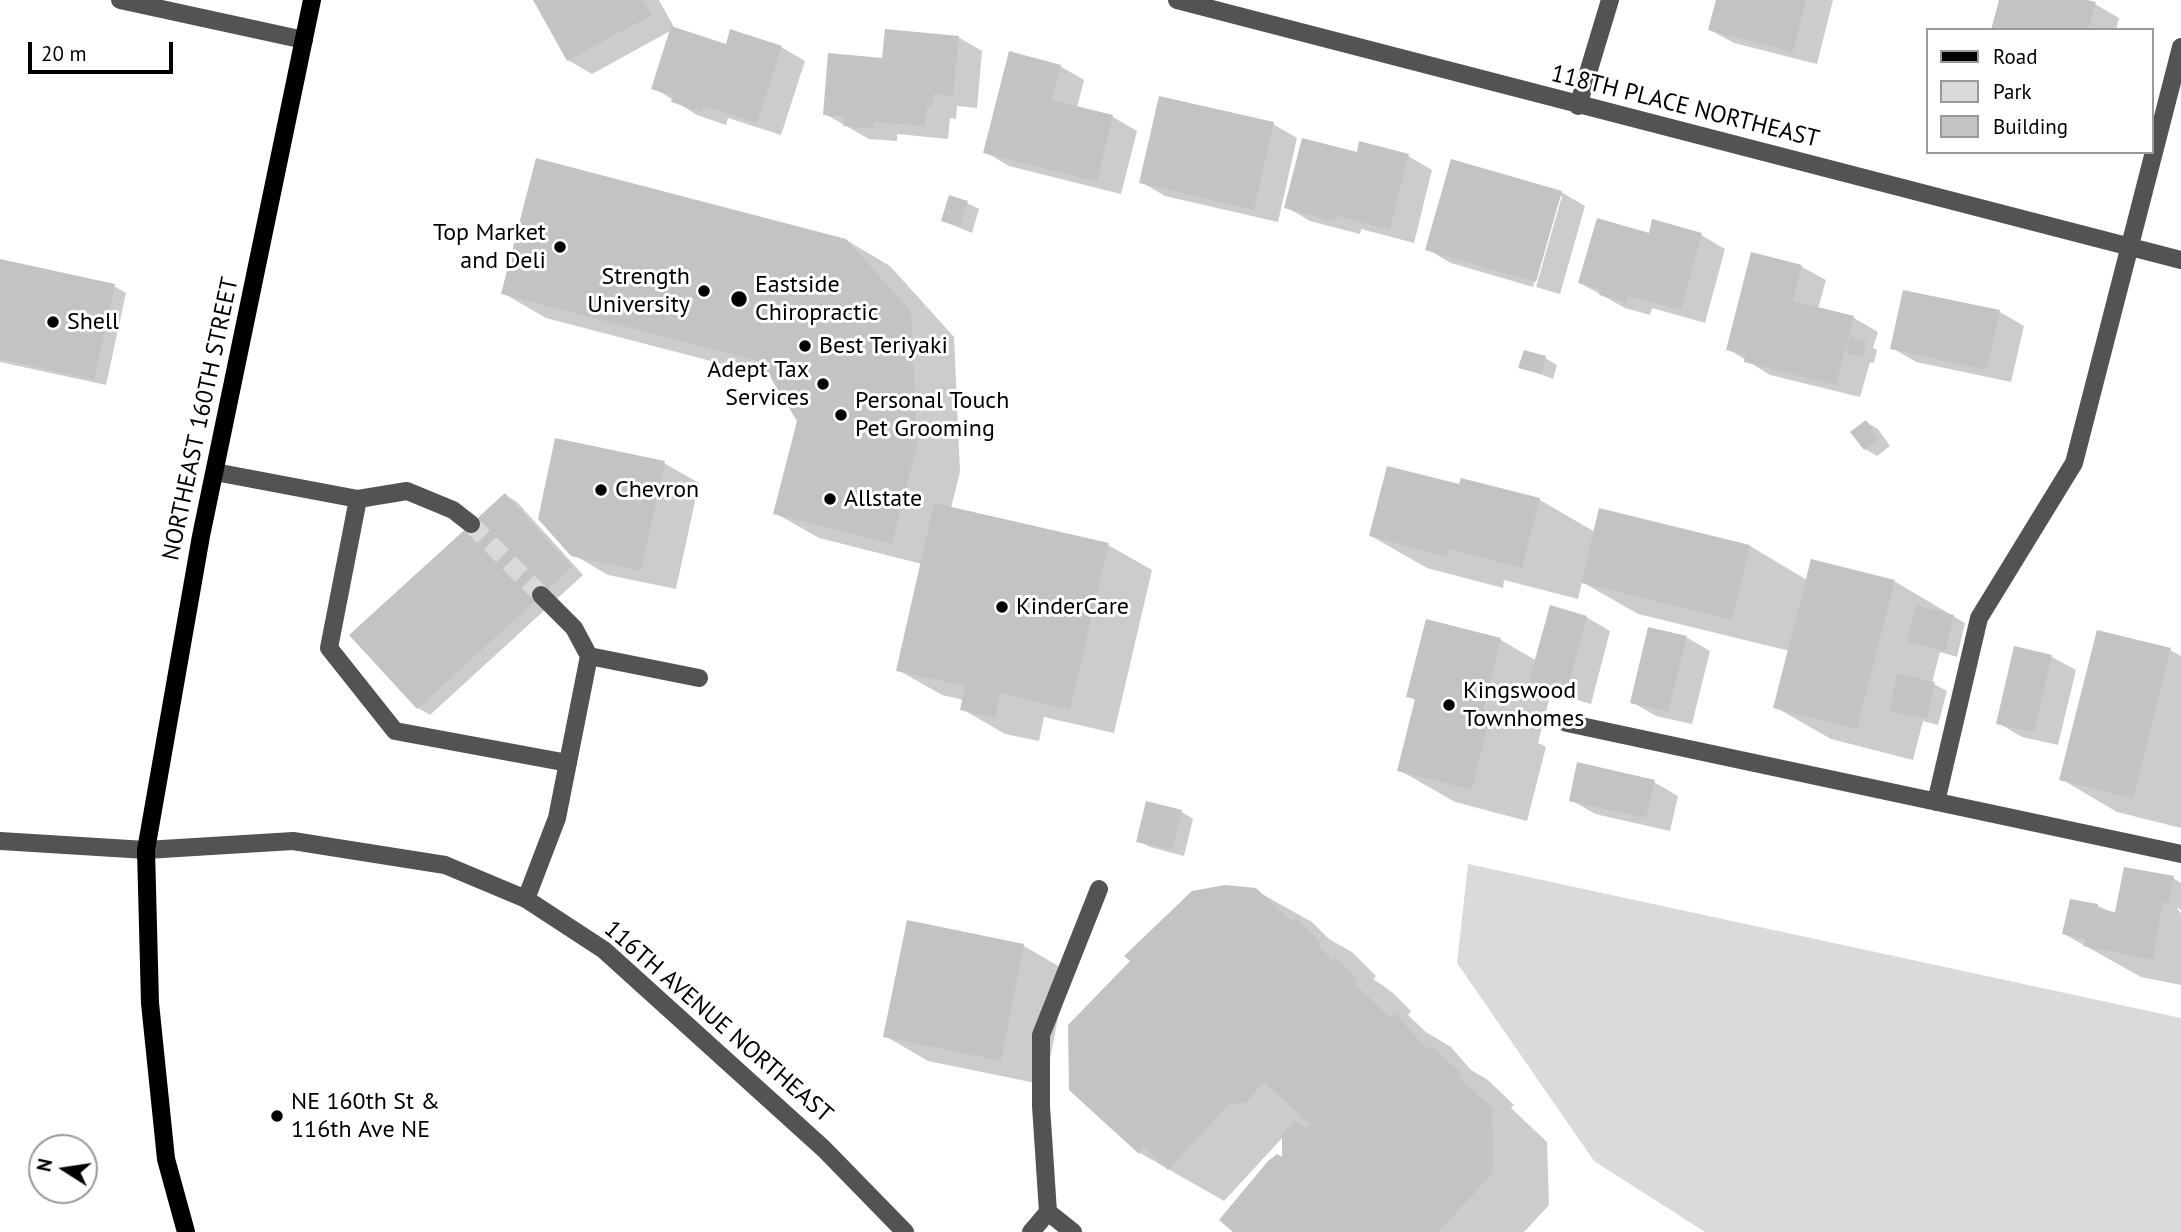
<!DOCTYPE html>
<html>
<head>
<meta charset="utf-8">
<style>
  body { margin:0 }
  #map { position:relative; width:2181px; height:1232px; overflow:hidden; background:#fff; font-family:"PT Sans",sans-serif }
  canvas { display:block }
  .legend { position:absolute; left:1926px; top:28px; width:228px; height:126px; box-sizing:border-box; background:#fff; border:2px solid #999; margin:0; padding:9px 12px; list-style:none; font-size:21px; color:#000 }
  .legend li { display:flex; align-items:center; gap:14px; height:35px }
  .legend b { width:35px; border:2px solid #999 }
  .north { position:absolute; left:28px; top:1134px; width:70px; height:70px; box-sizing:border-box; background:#fff; border:2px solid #999; border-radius:50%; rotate:282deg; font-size:19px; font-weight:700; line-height:28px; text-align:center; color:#000 }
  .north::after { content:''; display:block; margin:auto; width:24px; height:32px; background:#000; clip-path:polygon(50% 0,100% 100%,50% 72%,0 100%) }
  .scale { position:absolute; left:28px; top:42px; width:145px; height:32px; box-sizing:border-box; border:4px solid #000; border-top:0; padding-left:9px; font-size:21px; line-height:24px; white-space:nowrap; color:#000; -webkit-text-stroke:5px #fff; paint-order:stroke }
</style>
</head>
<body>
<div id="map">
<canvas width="2181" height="1232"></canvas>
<ul class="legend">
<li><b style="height:9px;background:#000"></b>Road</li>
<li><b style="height:19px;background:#dadada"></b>Park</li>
<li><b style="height:19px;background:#c3c3c3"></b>Building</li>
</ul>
<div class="north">N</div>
<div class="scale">20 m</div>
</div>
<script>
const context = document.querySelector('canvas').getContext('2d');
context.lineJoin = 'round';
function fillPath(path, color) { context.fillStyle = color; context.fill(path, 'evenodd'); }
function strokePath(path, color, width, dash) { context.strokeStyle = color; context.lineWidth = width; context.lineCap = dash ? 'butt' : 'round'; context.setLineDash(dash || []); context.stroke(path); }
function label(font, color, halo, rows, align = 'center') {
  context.font = font + ' "PT Sans",sans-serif'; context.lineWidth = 6; context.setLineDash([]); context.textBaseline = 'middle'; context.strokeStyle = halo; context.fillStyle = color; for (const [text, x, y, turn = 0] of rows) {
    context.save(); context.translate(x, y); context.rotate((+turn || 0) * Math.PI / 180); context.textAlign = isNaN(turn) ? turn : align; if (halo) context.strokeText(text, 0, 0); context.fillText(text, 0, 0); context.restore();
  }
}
fillPath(new Path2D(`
  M 1468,864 L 2181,1018 L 2181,1232 L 1705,1232 L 1594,1161 L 1457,963 Z`), '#dadada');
fillPath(new Path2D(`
  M 535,0 L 659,0 L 675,29 L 727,46 L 781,47 L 805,61 L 781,135 L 728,118 L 726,125 L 697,115 L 654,88 L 672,30 L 592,74 L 568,60 Z
  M 1718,0 L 1833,0 L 1817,64 L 1734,43 L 1710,30 Z
  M 2001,0 L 2080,0 L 2095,4 L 2119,18 L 2116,30 L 1993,30 Z
  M 958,37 L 982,51 L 977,108 L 957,106 L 956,119 L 950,118 L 948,139 L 897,134 L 897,141 L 869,139 L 825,114 L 884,60 Z
  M 1060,66 L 1084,80 L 1077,108 L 1113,117 L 1137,131 L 1121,194 L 1009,166 L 985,152 Z
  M 1273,124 L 1297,138 L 1278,222 L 1165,196 L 1141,182 Z
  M 1358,154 L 1408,156 L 1432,170 L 1414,243 L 1361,229 L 1360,234 L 1310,221 L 1286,207 Z
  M 1561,192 L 1585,206 L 1560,294 L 1536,287 L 1562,196 L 1559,196 L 1533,287 L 1451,263 L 1427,249 Z
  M 967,203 L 979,209 L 972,233 L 943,221 Z
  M 1650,235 L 1701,235 L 1725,249 L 1705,323 L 1652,308 L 1650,315 L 1625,308 L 1580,283 Z
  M 846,240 L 890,266 L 954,337 L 960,472 L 951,508 L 1108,545 L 1152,570 L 1114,733 L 1044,717 L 1039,741 L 1005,734 L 962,709 L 964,700 L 942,695 L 898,670 L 922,564 L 819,538 L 775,513 L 799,421 L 772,377 L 546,318 L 503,293 Z
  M 1752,254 L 1802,267 L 1826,280 L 1818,309 L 1854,318 L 1878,332 L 1873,348 L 1877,350 L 1874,363 L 1870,362 L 1860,397 L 1770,375 L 1728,349 Z
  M 0,261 L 114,286 L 126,293 L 106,385 L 0,362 Z
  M 1904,292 L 2000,312 L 2024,326 L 2011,382 L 1916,362 L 1892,348 Z
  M 1545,358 L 1557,365 L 1553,379 L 1521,367 Z
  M 1866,422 L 1878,429 L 1890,446 L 1877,456 L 1865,449 Z
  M 664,463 L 699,483 L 676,589 L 608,575 L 572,554 Z
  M 1462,480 L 1540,500 L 1595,532 L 1600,510 L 1750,546 L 1807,580 L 1894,581 L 1965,623 L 1957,657 L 1940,652 L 1932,683 L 1947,691 L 1938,725 L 1923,721 L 1913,760 L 1831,739 L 1775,707 L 1790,651 L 1638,614 L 1582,582 L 1578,599 L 1504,580 L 1503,588 L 1427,568 L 1371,536 L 1460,487 Z
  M 505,495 L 517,502 L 583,575 L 430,715 L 418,708 Z
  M 1586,617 L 1610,631 L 1591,704 L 1551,692 L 1538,743 L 1546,747 L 1527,821 L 1455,802 L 1399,770 L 1417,701 L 1408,696 L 1428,621 L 1501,640 L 1537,661 Z
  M 1686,637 L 1710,651 L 1692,724 L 1656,716 L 1632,702 Z
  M 2015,648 L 2052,657 L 2076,670 L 2058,745 L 2022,737 L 1998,723 Z
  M 2170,650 L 2181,656 L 2181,828 L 2117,812 L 2061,779 Z
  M 1654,782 L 1678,796 L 1670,831 L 1595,814 L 1571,800 Z
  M 1148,803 L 1182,812 L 1193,819 L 1184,856 L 1150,847 L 1138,841 Z
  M 2173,878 L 2181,883 L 2181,910 L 2177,908 L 2181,914 L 2181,985 L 2141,977 L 2064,934 L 2071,901 L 2098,906 L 2116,914 Z
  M 1255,890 L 1312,922 L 1329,939 L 1352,952 L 1376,976 L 1373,979 L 1392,992 L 1411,1011 L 1408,1015 L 1426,1032 L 1451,1047 L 1471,1070 L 1488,1080 L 1514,1105 L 1511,1108 L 1547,1142 L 1549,1205 L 1524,1232 L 1236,1232 L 1283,1159 L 1284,1136 L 1224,1201 L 1140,1153 Z
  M 908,922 L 1024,946 L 1067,971 L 1045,1085 L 928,1061 L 885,1036 Z`), '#0003');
fillPath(new Path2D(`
  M 533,0 L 643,0 L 652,15 L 567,61 Z
  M 1716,0 L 1806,0 L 1793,52 L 1708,30 Z
  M 1999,0 L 2087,0 L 2096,2 L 2088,30 L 1991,30 Z
  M 671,26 L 726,44 L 730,29 L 782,46 L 757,123 L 704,106 L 702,112 L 671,102 L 673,96 L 651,89 Z
  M 885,29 L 959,36 L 953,96 L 933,94 L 932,106 L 927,106 L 925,126 L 874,122 L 874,129 L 843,126 L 844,117 L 823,115 L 828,53 L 882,58 Z
  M 1009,51 L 1061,65 L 1052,100 L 1113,115 L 1097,182 L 983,153 Z
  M 1159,96 L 1274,122 L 1254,210 L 1139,183 Z
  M 1302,138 L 1357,152 L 1359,141 L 1409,154 L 1390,230 L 1337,216 L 1336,222 L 1284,208 Z
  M 536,158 L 846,239 L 911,311 L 917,446 L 892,544 L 773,514 L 797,421 L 761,362 L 501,294 Z
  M 1451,159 L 1562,191 L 1536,282 L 1425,250 Z
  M 949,195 L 968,201 L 960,227 L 941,221 Z
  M 1597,218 L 1649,233 L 1652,219 L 1702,233 L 1681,310 L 1628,296 L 1626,302 L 1599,295 L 1601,290 L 1578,283 Z
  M 1751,252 L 1802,265 L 1793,301 L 1854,316 L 1836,385 L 1744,362 L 1745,355 L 1726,350 Z
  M 0,259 L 115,284 L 94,380 L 0,359 Z
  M 1903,290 L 2000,310 L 1987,370 L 1890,349 Z
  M 1850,337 L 1866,341 L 1863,358 L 1846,353 Z
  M 1524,350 L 1546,356 L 1541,374 L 1518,368 Z
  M 1866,420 L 1879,439 L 1864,450 L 1850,432 Z
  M 555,438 L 665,461 L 641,571 L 571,556 L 538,519 Z
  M 1387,466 L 1459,484 L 1461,478 L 1540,498 L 1522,568 L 1449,549 L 1447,557 L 1369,536 Z
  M 505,493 L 572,567 L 417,709 L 349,635 Z
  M 934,503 L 1109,543 L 1070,710 L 1000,693 L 995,718 L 960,710 L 965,686 L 896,671 Z
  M 1599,508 L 1750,545 L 1732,620 L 1581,583 Z
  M 1811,559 L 1895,580 L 1857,729 L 1773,708 Z
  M 1550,605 L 1587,616 L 1567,691 L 1529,681 Z
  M 1916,605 L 1954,615 L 1945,651 L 1907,642 Z
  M 1426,619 L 1501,638 L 1483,711 L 1491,714 L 1472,790 L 1397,771 L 1415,699 L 1406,697 Z
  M 1648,627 L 1687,636 L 1668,712 L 1630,703 Z
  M 2097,630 L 2171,648 L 2133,799 L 2059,780 Z
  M 2014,646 L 2052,655 L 2034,732 L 1996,724 Z
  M 1897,673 L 1935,682 L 1927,719 L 1889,711 Z
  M 1577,762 L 1655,780 L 1646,818 L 1569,801 Z
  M 1146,801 L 1182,810 L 1172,850 L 1136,842 Z
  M 2124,867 L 2174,876 L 2169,903 L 2163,902 L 2153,960 L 2083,946 L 2085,939 L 2062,934 L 2070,899 L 2098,904 L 2097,909 L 2115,912 Z
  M 1225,885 L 1256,888 L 1292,922 L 1296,918 L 1321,943 L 1318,946 L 1333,960 L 1336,957 L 1357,978 L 1353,982 L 1390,1018 L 1395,1013 L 1428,1050 L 1432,1046 L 1460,1072 L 1456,1075 L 1492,1108 L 1493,1173 L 1438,1232 L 1233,1232 L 1219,1220 L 1268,1161 L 1277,1154 L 1282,1157 L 1282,1135 L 1295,1120 L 1307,1128 L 1310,1124 L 1264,1082 L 1246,1103 L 1229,1104 L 1168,1170 L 1144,1147 L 1139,1154 L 1069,1090 L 1068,1025 L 1130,961 L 1124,956 L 1192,891 Z
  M 907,920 L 1024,944 L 1001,1061 L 883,1037 Z`), '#c3c3c3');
strokePath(new Path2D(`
  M 471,524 L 541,595`), '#d9d9d9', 18, [18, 9]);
strokePath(new Path2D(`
  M 120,0 L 304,40
  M 1177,0 L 2181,260
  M 1578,106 L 1610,0
  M 215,472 L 358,499 L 407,491 L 453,510 L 471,524
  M 358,499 L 329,648 L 395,731 L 568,763
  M 589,656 L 699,678
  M 1567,723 L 2181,854
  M 1936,802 L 1979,618 L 2074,463 L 2181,47
  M 0,841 L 146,850 L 293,841 L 445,865 L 526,899 L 604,950 L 824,1149 L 905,1232
  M 526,899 L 557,818 L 589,656 L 574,628 L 541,595
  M 1048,1212 L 1073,1232
  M 1031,1232 L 1048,1212 L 1041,1106 L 1041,1035 L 1099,889`), '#535353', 18);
strokePath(new Path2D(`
  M 186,1232 L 166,1159 L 150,1003 L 146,850 L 201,536 L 312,0`), '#000', 18);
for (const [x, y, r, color] of [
  [560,247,7,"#000"],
  [704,291,7,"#000"],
  [739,299,9,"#000"],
  [53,322,7,"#000"],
  [805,346,7,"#000"],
  [823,384,7,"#000"],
  [841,415,7,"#000"],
  [601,490,7,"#000"],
  [830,499,7,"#000"],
  [1002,607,7,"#000"],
  [1449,705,7,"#000"],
  [277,1116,7,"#000"]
]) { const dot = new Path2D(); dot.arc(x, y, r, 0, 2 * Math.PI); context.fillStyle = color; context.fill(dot); strokePath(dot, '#fff', 2.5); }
label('24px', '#000', '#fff', [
  ["118TH PLACE NORTHEAST",1685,107,14],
  ["NORTHEAST 160TH STREET",201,419,-78],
  ["116TH AVENUE NORTHEAST",718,1022,41]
]);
label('24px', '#000', '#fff', [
  ["Top Market",546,233,"right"],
  ["and Deli",546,261,"right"],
  ["Strength",690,277,"right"],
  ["University",690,305,"right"],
  ["Eastside",755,285],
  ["Chiropractic",755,313],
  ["Shell",67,322],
  ["Best Teriyaki",819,346],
  ["Adept Tax",809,370,"right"],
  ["Services",809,398,"right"],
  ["Personal Touch",855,401],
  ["Pet Grooming",855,429],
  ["Chevron",615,490],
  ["Allstate",844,499],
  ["KinderCare",1016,607],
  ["Kingswood",1463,691],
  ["Townhomes",1463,719],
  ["NE 160th St &",291,1102],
  ["116th Ave NE",291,1130]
], 'left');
</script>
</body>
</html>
